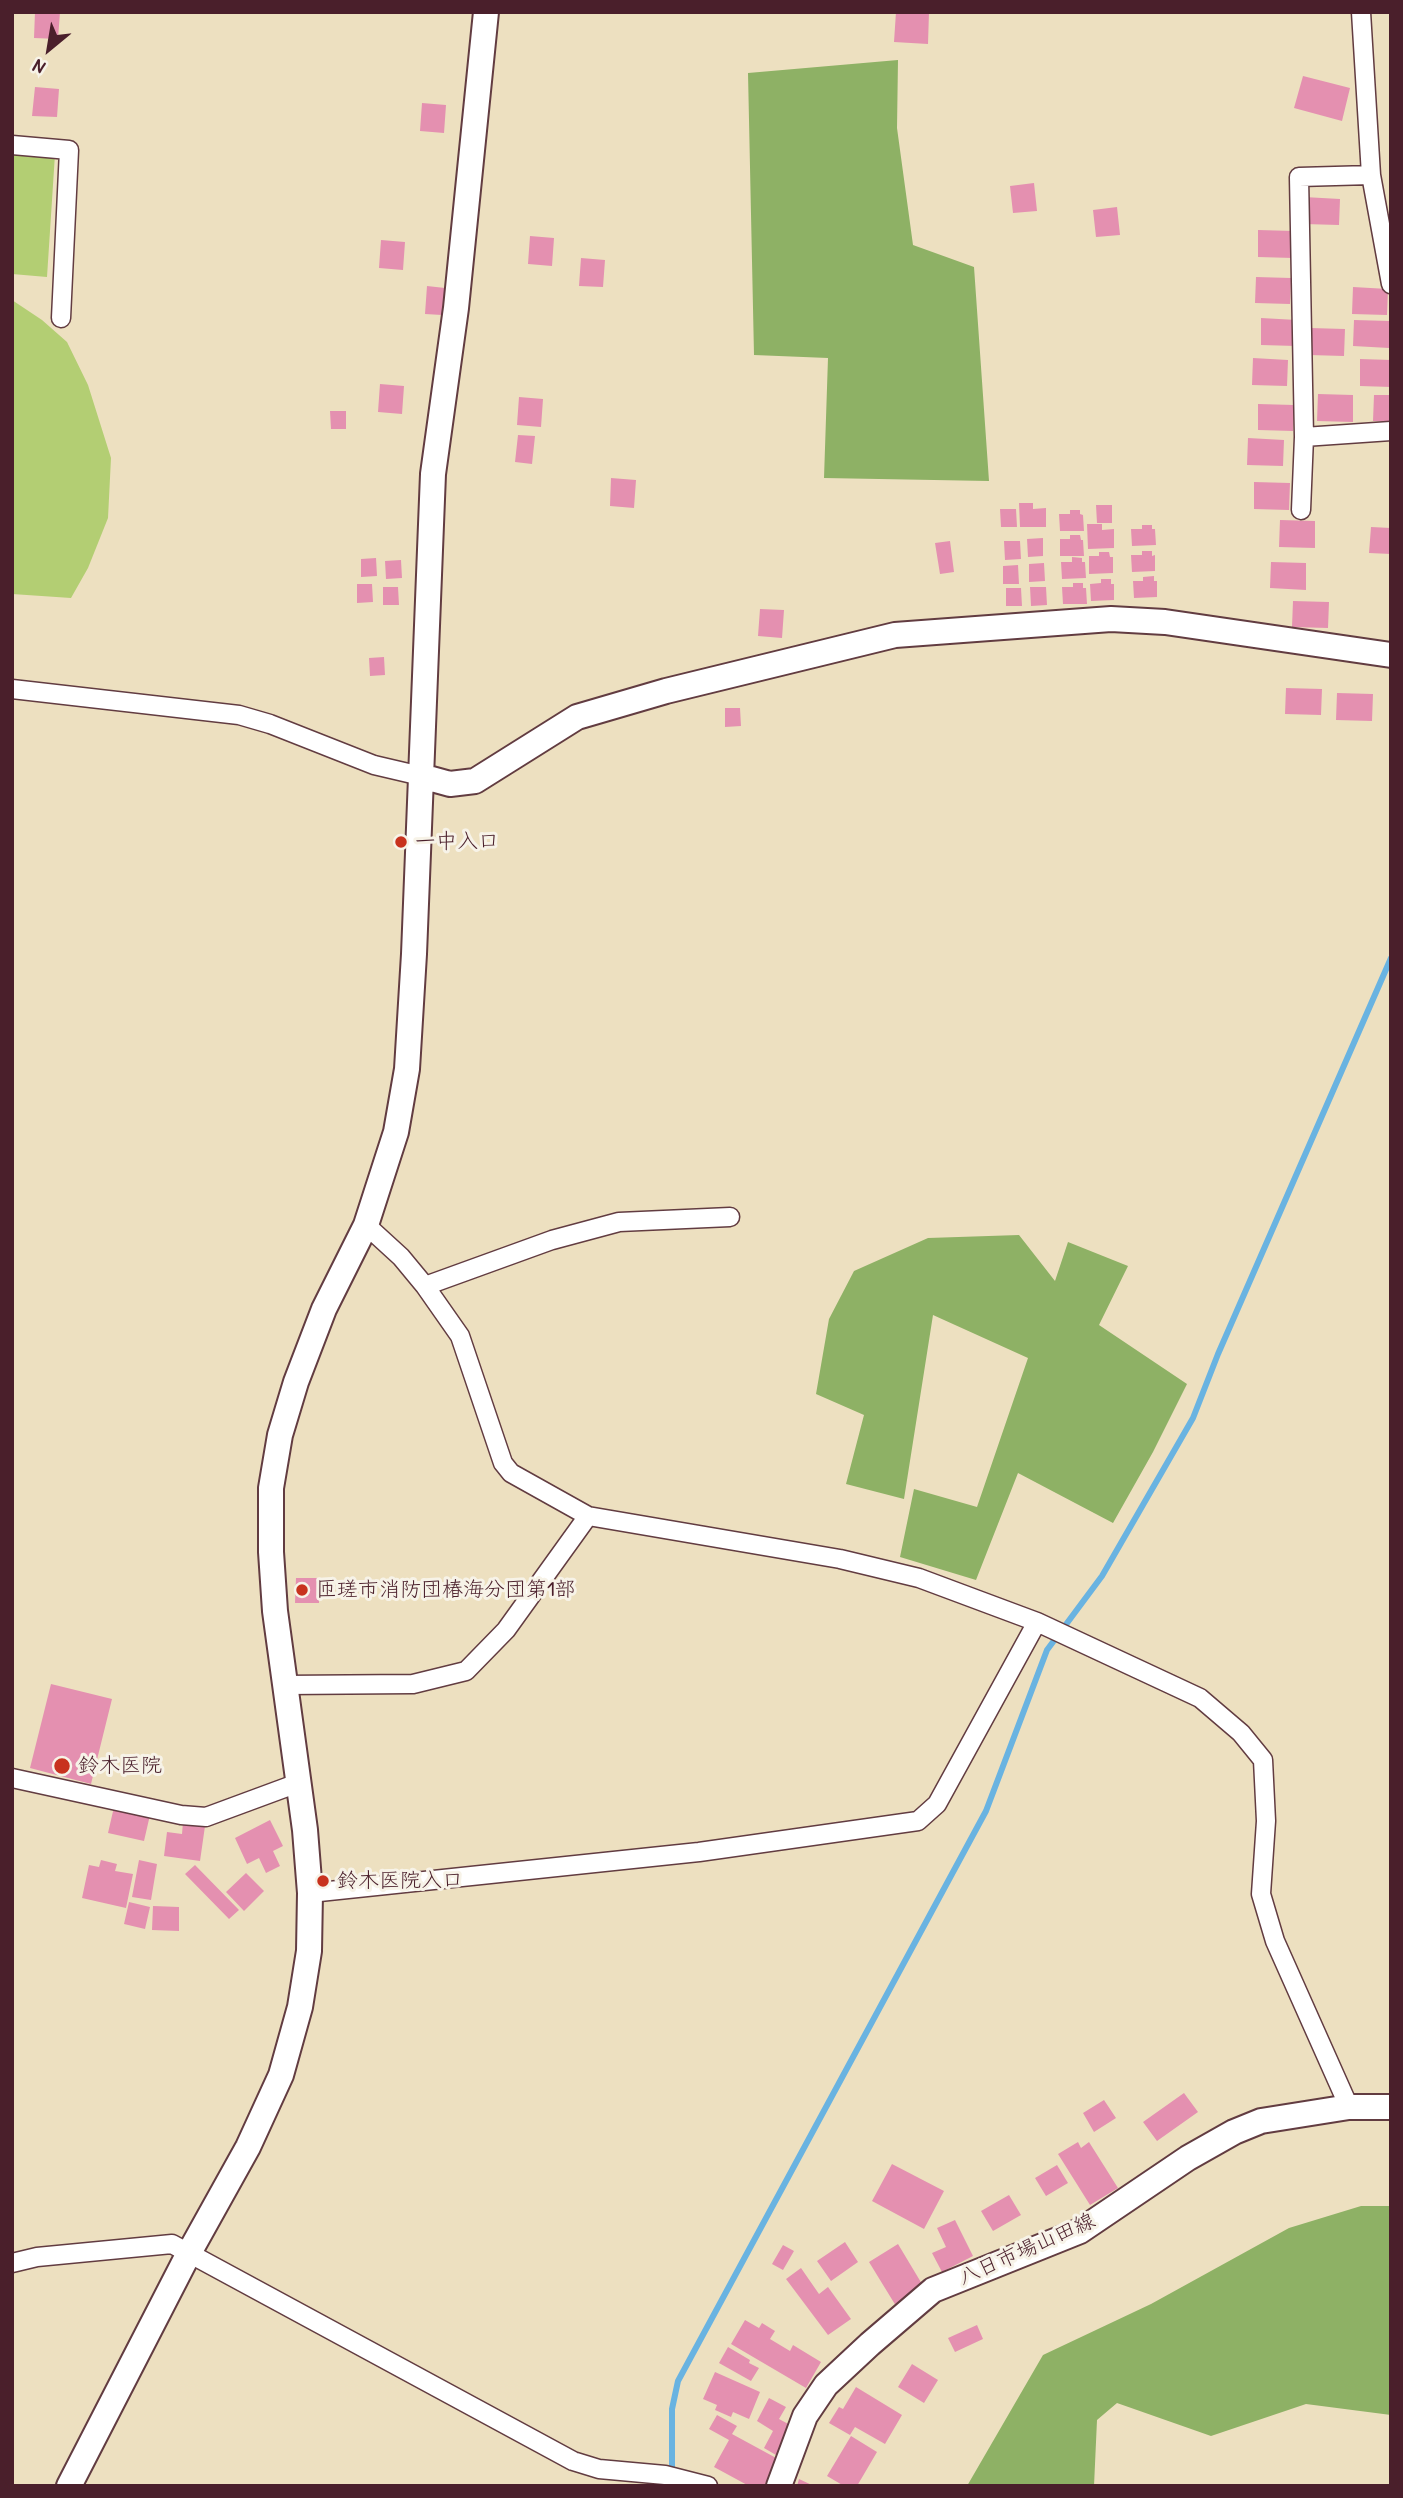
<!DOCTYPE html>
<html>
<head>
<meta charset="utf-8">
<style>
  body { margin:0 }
  #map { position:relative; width:1403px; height:2498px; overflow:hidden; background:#ede0c0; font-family:"Patrick Hand",sans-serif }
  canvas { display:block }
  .frame { position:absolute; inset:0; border:14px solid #4a1f2b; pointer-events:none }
  .north { position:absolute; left:14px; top:14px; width:70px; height:70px; -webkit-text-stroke:5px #f7f3e8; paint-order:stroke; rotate:210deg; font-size:19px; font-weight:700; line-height:28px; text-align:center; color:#4a1f2b }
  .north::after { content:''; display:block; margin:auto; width:24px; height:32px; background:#4a1f2b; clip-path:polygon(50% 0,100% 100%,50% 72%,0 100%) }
</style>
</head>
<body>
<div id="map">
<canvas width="1403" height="2498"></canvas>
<div class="frame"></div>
<div class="north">N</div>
</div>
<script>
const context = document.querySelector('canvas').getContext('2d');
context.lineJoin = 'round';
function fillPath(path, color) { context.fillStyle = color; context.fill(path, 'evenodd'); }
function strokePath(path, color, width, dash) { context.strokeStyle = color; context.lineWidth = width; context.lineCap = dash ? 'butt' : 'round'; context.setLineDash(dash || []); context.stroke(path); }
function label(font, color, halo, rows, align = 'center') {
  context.font = font + ' "Patrick Hand","Klee One",sans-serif'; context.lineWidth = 6; context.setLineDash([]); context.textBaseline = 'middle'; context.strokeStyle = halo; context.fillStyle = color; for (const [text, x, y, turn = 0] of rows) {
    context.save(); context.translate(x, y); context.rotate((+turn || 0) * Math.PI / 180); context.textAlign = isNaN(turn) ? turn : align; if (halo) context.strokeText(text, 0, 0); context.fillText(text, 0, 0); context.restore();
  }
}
fillPath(new Path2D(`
  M 12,152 L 55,154 L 47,277 L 12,274 Z
  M 12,300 L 42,320 L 67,342 L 88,385 L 111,458 L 108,518 L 88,568 L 71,598 L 12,594 Z`), '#b3ce73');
fillPath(new Path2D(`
  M 898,60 L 897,128 L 913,245 L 974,267 L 989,481 L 824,478 L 828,358 L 754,355 L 748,73 Z
  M 1019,1235 L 1055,1281 L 1068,1242 L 1128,1266 L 1099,1325 L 1187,1384 L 1153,1452 L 1113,1523 L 1018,1473 L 976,1580 L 900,1557 L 914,1489 L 977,1507 L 1028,1358 L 933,1315 L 904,1499 L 846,1484 L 864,1415 L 816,1394 L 829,1319 L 854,1271 L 928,1238 Z
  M 1361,2206 L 1391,2206 L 1391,2415 L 1306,2404 L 1211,2436 L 1117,2403 L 1097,2420 L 1094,2486 L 967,2486 L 1043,2355 L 1151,2304 L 1289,2228 Z`), '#8eb165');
strokePath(new Path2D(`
  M 672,2473 L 672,2409 L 678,2381 L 986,1811 L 1047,1650 L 1102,1576 L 1193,1418 L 1218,1354 L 1391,958`), '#69b3e1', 6);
fillPath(new Path2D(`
  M 35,12 L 60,12 L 58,39 L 34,38 Z
  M 896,12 L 929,12 L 928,44 L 894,42 Z
  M 1303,76 L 1350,88 L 1342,121 L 1294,108 Z
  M 35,87 L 59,89 L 57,117 L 32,116 Z
  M 422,103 L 446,105 L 444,133 L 420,131 Z
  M 1034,183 L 1037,211 L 1013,213 L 1010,186 Z
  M 1304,197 L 1340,199 L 1339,225 L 1304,224 Z
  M 1117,207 L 1120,235 L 1096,237 L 1093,210 Z
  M 1258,230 L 1294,231 L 1293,258 L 1258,257 Z
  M 530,236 L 554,238 L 552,266 L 528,264 Z
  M 381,240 L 405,242 L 403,270 L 379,268 Z
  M 581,258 L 605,260 L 603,287 L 579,286 Z
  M 1256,277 L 1291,278 L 1290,304 L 1255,303 Z
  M 427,286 L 445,288 L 442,315 L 425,314 Z
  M 1353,287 L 1388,289 L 1387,315 L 1352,314 Z
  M 1261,318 L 1297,320 L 1296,346 L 1261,345 Z
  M 1354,320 L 1390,321 L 1389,348 L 1353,346 Z
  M 1310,328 L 1345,329 L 1344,356 L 1309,355 Z
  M 1253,358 L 1288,360 L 1287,386 L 1252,385 Z
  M 1360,359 L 1391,360 L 1391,387 L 1360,386 Z
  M 380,384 L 404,386 L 402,414 L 378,412 Z
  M 1318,394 L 1353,395 L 1353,422 L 1317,421 Z
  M 1374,395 L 1391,395 L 1391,422 L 1373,421 Z
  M 519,397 L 543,399 L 541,427 L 517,425 Z
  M 1258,404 L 1294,405 L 1293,431 L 1258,430 Z
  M 330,411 L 346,411 L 346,429 L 331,429 Z
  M 518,435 L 535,436 L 532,464 L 515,462 Z
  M 1248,438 L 1284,440 L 1283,466 L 1247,465 Z
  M 611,478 L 636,480 L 634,508 L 610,506 Z
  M 1254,482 L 1290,483 L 1289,510 L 1254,509 Z
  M 1019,503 L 1033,503 L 1033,509 L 1046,508 L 1046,527 L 1020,527 Z
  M 1096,505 L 1112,505 L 1112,523 L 1097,523 Z
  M 1000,509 L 1016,509 L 1017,527 L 1001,527 Z
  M 1070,510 L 1080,510 L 1080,514 L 1083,515 L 1084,531 L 1060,531 L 1059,514 L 1070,514 Z
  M 1280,520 L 1315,521 L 1315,548 L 1279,547 Z
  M 1087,524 L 1102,524 L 1102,530 L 1114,529 L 1114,548 L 1088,549 Z
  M 1142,525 L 1152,525 L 1152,529 L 1155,529 L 1156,545 L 1132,546 L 1131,529 L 1142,529 Z
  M 1371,527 L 1391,528 L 1391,554 L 1369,553 Z
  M 1070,535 L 1080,535 L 1081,540 L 1083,540 L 1084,556 L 1060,556 L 1060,539 L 1070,539 Z
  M 1043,538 L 1043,556 L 1028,557 L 1027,539 Z
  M 950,541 L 954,572 L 940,574 L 935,543 Z
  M 1004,541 L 1020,541 L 1021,559 L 1005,560 Z
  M 1142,551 L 1152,551 L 1152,556 L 1155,555 L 1155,571 L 1132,572 L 1131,555 L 1142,555 Z
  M 1099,552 L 1109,552 L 1110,557 L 1113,557 L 1113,573 L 1089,574 L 1089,556 L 1099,556 Z
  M 1072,557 L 1082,558 L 1082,562 L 1085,562 L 1086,578 L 1062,579 L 1061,562 L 1072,562 Z
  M 376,558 L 377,576 L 361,577 L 361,559 Z
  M 401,560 L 402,578 L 386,579 L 385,561 Z
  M 1271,562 L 1306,563 L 1306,590 L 1270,588 Z
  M 1044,563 L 1045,581 L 1029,582 L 1029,564 Z
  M 1018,565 L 1019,584 L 1003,584 L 1003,566 Z
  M 1154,576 L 1154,581 L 1157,581 L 1157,597 L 1134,598 L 1133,581 L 1143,581 L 1143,577 Z
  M 1101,579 L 1111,579 L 1111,584 L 1114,584 L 1114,600 L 1091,601 L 1090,584 L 1101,583 Z
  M 1073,583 L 1083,583 L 1083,588 L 1086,588 L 1087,604 L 1063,604 L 1062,587 L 1073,587 Z
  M 357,584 L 372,584 L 373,602 L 357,603 Z
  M 383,587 L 398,587 L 399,605 L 383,605 Z
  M 1030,587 L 1046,587 L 1047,605 L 1031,606 Z
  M 1006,588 L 1021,588 L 1022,606 L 1006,606 Z
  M 1293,601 L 1329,602 L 1328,628 L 1292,627 Z
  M 760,609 L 784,610 L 782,638 L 758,636 Z
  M 384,657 L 385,675 L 370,676 L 369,658 Z
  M 1286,688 L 1322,689 L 1321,715 L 1285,714 Z
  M 1337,693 L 1373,694 L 1372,721 L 1336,720 Z
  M 725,708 L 740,708 L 741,726 L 725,727 Z
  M 296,1578 L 319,1578 L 319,1603 L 295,1603 Z
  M 51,1684 L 112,1699 L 91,1784 L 30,1768 Z
  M 114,1807 L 150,1815 L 144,1841 L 108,1833 Z
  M 270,1820 L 283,1846 L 273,1851 L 280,1866 L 266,1873 L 259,1858 L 247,1864 L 235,1838 Z
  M 183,1822 L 205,1826 L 200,1861 L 164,1856 L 167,1832 L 182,1834 Z
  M 101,1860 L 117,1864 L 115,1871 L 133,1874 L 126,1908 L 82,1898 L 89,1865 L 99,1867 Z
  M 139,1860 L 157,1864 L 151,1900 L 132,1897 Z
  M 195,1865 L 239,1910 L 229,1919 L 185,1874 Z
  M 246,1873 L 264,1891 L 244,1911 L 226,1892 Z
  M 129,1902 L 150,1907 L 145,1929 L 124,1924 Z
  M 153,1906 L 179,1907 L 179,1931 L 152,1930 Z
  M 1184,2093 L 1198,2112 L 1157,2141 L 1143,2122 Z
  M 1104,2100 L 1116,2118 L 1094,2132 L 1083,2113 Z
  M 1078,2142 L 1081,2148 L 1089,2142 L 1118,2188 L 1090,2205 L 1058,2154 Z
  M 892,2164 L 944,2191 L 924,2229 L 872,2201 Z
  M 1057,2165 L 1068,2183 L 1046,2196 L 1035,2178 Z
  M 1009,2195 L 1021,2215 L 993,2231 L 981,2211 Z
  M 955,2220 L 973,2256 L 942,2272 L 932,2253 L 946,2247 L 937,2228 Z
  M 845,2242 L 858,2262 L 831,2281 L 817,2261 Z
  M 898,2244 L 925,2289 L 896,2306 L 869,2262 Z
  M 783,2245 L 794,2251 L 783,2270 L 772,2264 Z
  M 801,2268 L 819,2294 L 828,2287 L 851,2319 L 828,2335 L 786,2279 Z
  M 745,2320 L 759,2328 L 762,2323 L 775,2331 L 770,2339 L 790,2351 L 793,2345 L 821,2362 L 806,2388 L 731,2344 Z
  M 977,2325 L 983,2339 L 955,2352 L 948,2338 Z
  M 728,2347 L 750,2360 L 749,2363 L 759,2368 L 751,2381 L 719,2363 Z
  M 912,2364 L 938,2380 L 924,2403 L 898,2387 Z
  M 715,2372 L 760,2392 L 749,2419 L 733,2412 L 731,2417 L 715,2410 L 717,2405 L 703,2399 Z
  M 856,2387 L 902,2415 L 885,2444 L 855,2427 L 850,2435 L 829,2423 L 839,2407 L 843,2409 Z
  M 769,2398 L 786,2407 L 779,2419 L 792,2426 L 776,2455 L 764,2448 L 773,2431 L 757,2421 Z
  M 717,2415 L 737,2426 L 732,2434 L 778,2459 L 764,2486 L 749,2486 L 714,2467 L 729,2440 L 709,2429 Z
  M 851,2436 L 877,2452 L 857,2486 L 844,2486 L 827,2476 Z
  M 799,2479 L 814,2486 L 797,2486 Z`), '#e490b0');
const street = new Path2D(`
  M 1361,12 L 1371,175 L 1391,284
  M 12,145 L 69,150 L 61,318
  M 1304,437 L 1391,431
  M 1301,510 L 1304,437 L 1299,177 L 1371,175
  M 12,689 L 239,715 L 270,724 L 374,765 L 421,776
  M 366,1225 L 401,1257 L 425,1286 L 460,1336 L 503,1463 L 511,1473 L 588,1516 L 840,1559 L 919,1578 L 1037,1622 L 1200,1698 L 1241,1733 L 1263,1760 L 1266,1821 L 1261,1894 L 1275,1941 L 1349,2107
  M 425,1286 L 552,1240 L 619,1222 L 730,1217
  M 284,1685 L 413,1684 L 466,1671 L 506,1630 L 588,1516
  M 12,1778 L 181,1815 L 206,1817 L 298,1783
  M 310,1893 L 699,1852 L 918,1821 L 937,1804 L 1037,1622
  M 12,2263 L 37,2257 L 172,2244 L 573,2461 L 599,2469 L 665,2475 L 708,2486`);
const secondary = new Path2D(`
  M 421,776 L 450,784 L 475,781 L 577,717 L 666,691 L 895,635 L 1111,619 L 1165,622 L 1391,655
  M 69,2486 L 189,2253 L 248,2147 L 281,2075 L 300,2007 L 309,1951 L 310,1893 L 305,1830 L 275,1611 L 271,1552 L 271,1488 L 280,1435 L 296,1382 L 324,1309 L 366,1225 L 396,1132 L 407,1069 L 414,954 L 433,474 L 456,308 L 486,12
  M 779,2486 L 805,2416 L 826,2385 L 870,2344 L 933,2290 L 1080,2231 L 1188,2158 L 1234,2132 L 1261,2121 L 1349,2107 L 1391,2107`);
strokePath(street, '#623c41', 21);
strokePath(secondary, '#623c41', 28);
strokePath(street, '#fff', 18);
strokePath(secondary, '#fff', 24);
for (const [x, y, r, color] of [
  [401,842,7,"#c8321e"],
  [302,1590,7,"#c8321e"],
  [62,1766,9,"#c8321e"],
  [323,1881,7,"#c8321e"]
]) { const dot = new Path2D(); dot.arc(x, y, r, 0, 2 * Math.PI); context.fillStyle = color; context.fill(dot); strokePath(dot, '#f7f3e8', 2.5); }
label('21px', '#4a1f2b', '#f7f3e8', [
  ["一中入口",415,842],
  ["匝瑳市消防団椿海分団第1部",316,1590],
  ["鈴木医院",78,1766],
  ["鈴木医院入口",337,1881]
], 'left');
label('21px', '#4a1f2b', '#f7f3e8', [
  ["八日市場山田線",1027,2250,-24]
]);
</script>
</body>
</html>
